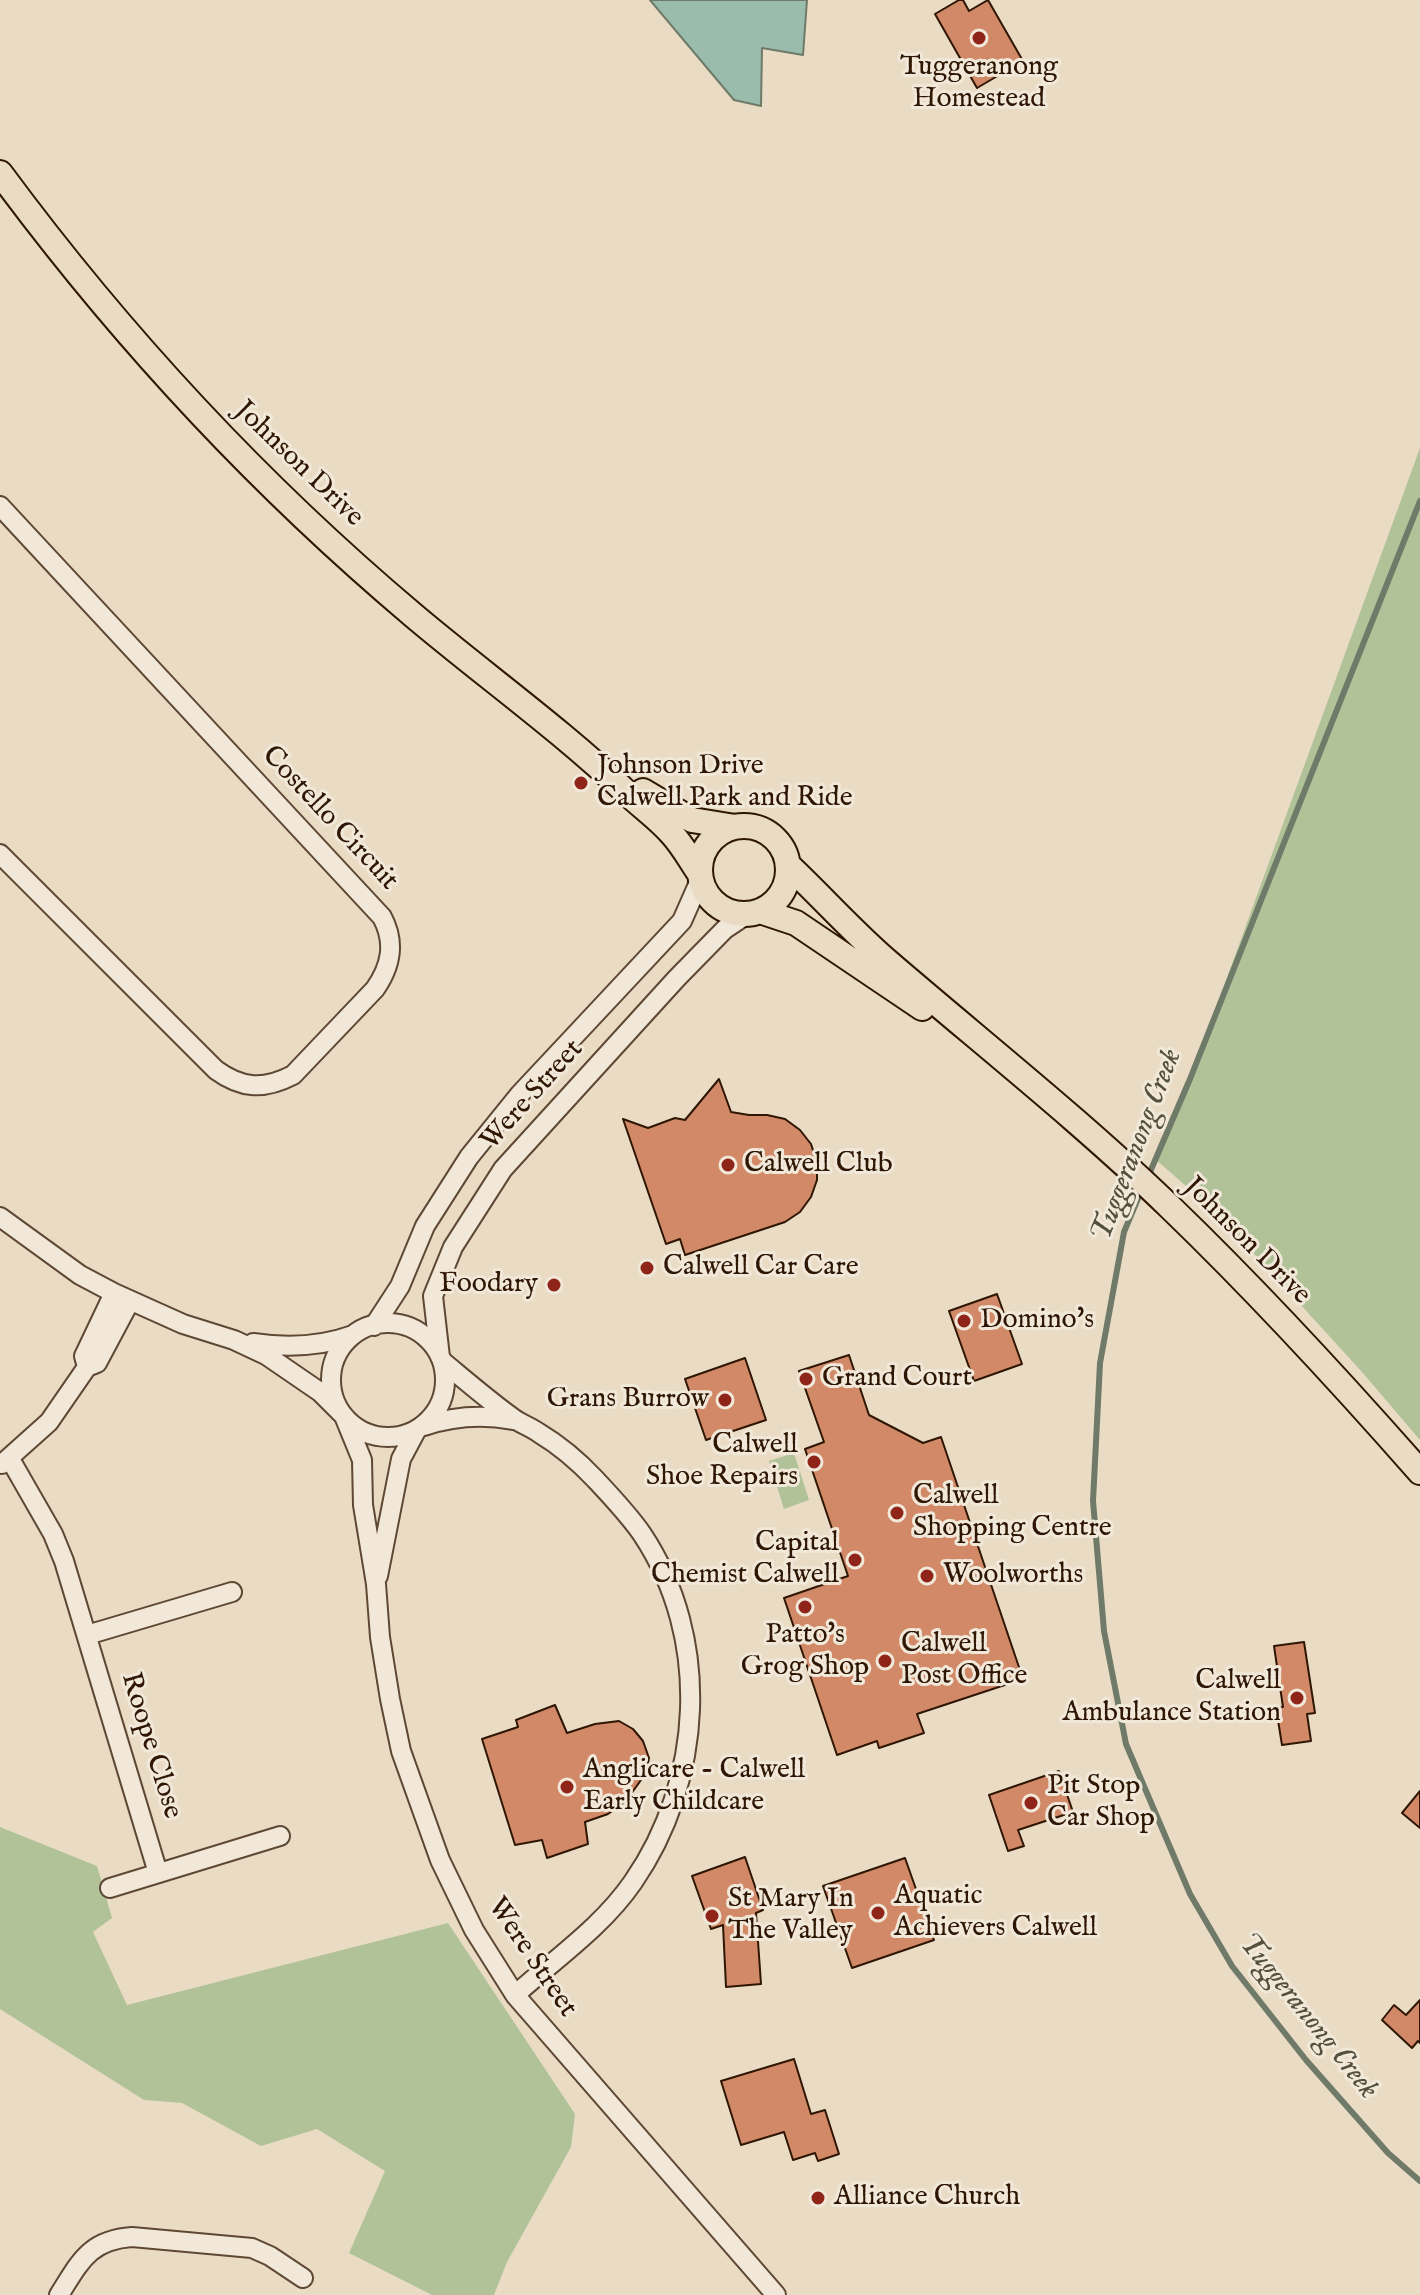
<!DOCTYPE html>
<html>
<head>
<meta charset="utf-8">
<style>
  body { margin:0 }
  canvas { display:block; background:#eadcc4 }
</style>
</head>
<body>
<canvas width="1420" height="2295"></canvas>
<script>
const context = document.querySelector('canvas').getContext('2d');
context.lineJoin = 'round';
function fillPath(path, color) { context.fillStyle = color; context.fill(path, 'evenodd'); }
function strokePath(path, color, width, dash) { context.strokeStyle = color; context.lineWidth = width; context.lineCap = dash ? 'butt' : 'round'; context.setLineDash(dash || []); context.stroke(path); }
function label(font, color, halo, rows, align = 'center') {
  context.font = font + ' "IM FELL English",serif'; context.lineWidth = 6; context.setLineDash([]); context.textBaseline = 'middle'; context.strokeStyle = halo; context.fillStyle = color; for (const [text, x, y, turn = 0] of rows) {
    context.save(); context.translate(x, y); context.rotate((+turn || 0) * Math.PI / 180); context.textAlign = isNaN(turn) ? turn : align; if (halo) context.strokeText(text, 0, 0); context.fillText(text, 0, 0); context.restore();
  }
}
fillPath(new Path2D(`
  M 1420,448 L 1420,1440 L 1362,1372 L 1216,1212 L 1155,1159 L 1190,1079 Z
  M 794,1453 L 809,1500 L 784,1509 L 769,1461 Z
  M 0,1827 L 97,1866 L 112,1918 L 93,1932 L 127,2005 L 448,1923 L 575,2114 L 571,2147 L 507,2262 L 494,2295 L 432,2295 L 349,2253 L 385,2171 L 317,2129 L 261,2146 L 182,2103 L 144,2100 L 0,2009 Z`), '#b1c299');
const water = new Path2D(`
  M 650,0 L 807,0 L 803,55 L 762,48 L 761,106 L 734,100 Z`);
fillPath(water, '#99bcad');
strokePath(water, '#6f7a69', 2);
strokePath(new Path2D(`
  M 1147,1179 L 1190,1079 L 1420,501
  M 1142,1189 L 1124,1232 L 1100,1363 L 1093,1501 L 1104,1631 L 1126,1744 L 1190,1894 L 1232,1966 L 1306,2060 L 1388,2153 L 1420,2181`), '#6f7a69', 6);
const building = new Path2D(`
  M 959,0 L 963,0 L 969,11 L 988,0 L 1023,61 L 977,88 L 935,14 Z
  M 719,1079 L 731,1112 L 749,1115 L 767,1115 L 785,1119 L 800,1130 L 811,1144 L 817,1162 L 817,1180 L 811,1197 L 800,1212 L 785,1222 L 685,1255 L 680,1239 L 666,1244 L 623,1119 L 648,1128 L 675,1118 L 685,1120 Z
  M 997,1294 L 1022,1364 L 974,1381 L 949,1311 Z
  M 849,1355 L 869,1415 L 923,1443 L 941,1437 L 1023,1679 L 917,1714 L 924,1733 L 879,1748 L 877,1741 L 837,1755 L 784,1598 L 848,1576 L 805,1449 L 824,1442 L 799,1371 Z
  M 745,1358 L 766,1420 L 706,1440 L 685,1379 Z
  M 1304,1642 L 1315,1713 L 1307,1714 L 1311,1741 L 1282,1745 L 1276,1708 L 1283,1707 L 1274,1646 Z
  M 555,1705 L 567,1733 L 595,1724 L 619,1721 L 633,1729 L 643,1741 L 649,1758 L 646,1773 L 626,1801 L 608,1814 L 585,1822 L 588,1844 L 547,1858 L 542,1840 L 515,1845 L 482,1739 L 518,1727 L 516,1720 Z
  M 1059,1771 L 1073,1812 L 1018,1830 L 1024,1846 L 1008,1851 L 989,1795 Z
  M 1420,1791 L 1420,1828 L 1402,1813 Z
  M 745,1857 L 763,1910 L 756,1913 L 761,1984 L 726,1987 L 723,1925 L 711,1929 L 692,1876 Z
  M 905,1858 L 934,1940 L 852,1968 L 823,1886 Z
  M 1420,2000 L 1420,2043 L 1418,2041 L 1412,2048 L 1382,2020 L 1394,2005 L 1406,2015 Z
  M 794,2059 L 811,2114 L 825,2110 L 839,2154 L 818,2161 L 815,2153 L 793,2160 L 784,2132 L 741,2145 L 721,2081 Z`);
fillPath(building, '#d18968');
strokePath(building, '#2f1603', 2);
const minor = new Path2D(`
  M 0,506 L 382,917 C 396,943 391,966 375,989 L 293,1075 C 264,1090 242,1089 216,1070 L 0,854
  M 0,1217 L 80,1275 L 114,1293 L 183,1324 L 234,1340 L 266,1355 L 320,1392 L 343,1415
  M331 1380a57 57 0 1 1 114 0a57 57 0 1 1-114 0Z
  M 374,1326 L 400,1286 L 425,1226 L 469,1157 L 520,1094 L 682,921 L 701,878
  M 253,1343 C 288,1348 320,1347 353,1335
  M 440,1357 L 433,1296 L 453,1247 L 503,1169 L 677,978 L 725,929 L 749,913
  M 442,1361 C 465,1380 488,1400 513,1418 C 521,1424 531,1427 539,1433 C 559,1445 579,1462 595,1479 C 611,1496 629,1515 642,1534 C 712,1639 703,1781 633,1882 C 602,1927 555,1959 515,1995
  M 87,1367 L 84,1356 L 114,1293
  M 344,1416 L 362,1460 L 363,1505 L 376,1584 L 380,1637 L 390,1699 L 401,1751 L 440,1860 L 474,1930 L 515,1995 L 776,2295
  M 424,1426 C 454,1416 482,1414 513,1420
  M 10,1459 L 53,1534 L 64,1561 L 158,1873
  M 2,1464 L 49,1422 L 87,1367 L 97,1363 L 130,1301
  M 378,1576 L 401,1459 L 417,1429
  M 87,1635 L 232,1592
  M 110,1888 L 280,1836
  M 59,2295 C 80,2262 89,2240 132,2237 L 252,2248 L 270,2256 L 303,2278`);
const major = new Path2D(`
  M 0,173 C 119,334 260,486 413,615 C 484,675 560,729 627,793 C 642,807 659,819 672,834 C 683,846 691,861 700,874
  M 643,791 L 692,820 L 735,827
  M700 870a44 44 0 1 1 88 0a44 44 0 1 1-88 0Z
  M 788,865 C 822,897 853,932 888,962 C 982,1043 1081,1121 1171,1208 C 1258,1292 1340,1381 1420,1472
  M 760,911 L 796,923 L 922,1008`);
strokePath(minor, '#5e4833', 22);
strokePath(major, '#2f1603', 28);
strokePath(minor, '#f1e8d9', 18);
strokePath(major, '#eadcc4', 24);
for (const [x, y, r, color] of [
  [979,38,8,"#8f2418"],
  [581,783,8,"#8f2418"],
  [728,1165,8,"#8f2418"],
  [647,1268,8,"#8f2418"],
  [554,1285,8,"#8f2418"],
  [964,1321,8,"#8f2418"],
  [806,1379,8,"#8f2418"],
  [725,1400,8,"#8f2418"],
  [814,1462,8,"#8f2418"],
  [897,1513,8,"#8f2418"],
  [855,1560,8,"#8f2418"],
  [927,1576,8,"#8f2418"],
  [805,1607,8,"#8f2418"],
  [885,1661,8,"#8f2418"],
  [1297,1698,8,"#8f2418"],
  [567,1787,8,"#8f2418"],
  [1031,1803,8,"#8f2418"],
  [878,1913,8,"#8f2418"],
  [712,1916,8,"#8f2418"],
  [818,2198,8,"#8f2418"]
]) { const dot = new Path2D(); dot.arc(x, y, r, 0, 2 * Math.PI); context.fillStyle = color; context.fill(dot); strokePath(dot, '#f1e8d9', 3); }
label('28px', '#2f1603', '#f1e8d9', [
  ["Tuggeranong",979,68,"center"],
  ["Homestead",979,100,"center"],
  ["Johnson Drive",597,767],
  ["Calwell Park and Ride",597,799],
  ["Calwell Club",744,1165],
  ["Calwell Car Care",663,1268],
  ["Foodary",538,1285,"right"],
  ["Domino's",980,1321],
  ["Grand Court",822,1379],
  ["Grans Burrow",709,1400,"right"],
  ["Calwell",798,1446,"right"],
  ["Shoe Repairs",798,1478,"right"],
  ["Calwell",913,1497],
  ["Shopping Centre",913,1529],
  ["Capital",839,1544,"right"],
  ["Chemist Calwell",839,1576,"right"],
  ["Woolworths",943,1576],
  ["Patto's",805,1636,"center"],
  ["Grog Shop",805,1668,"center"],
  ["Calwell",901,1645],
  ["Post Office",901,1677],
  ["Calwell",1281,1682,"right"],
  ["Ambulance Station",1281,1714,"right"],
  ["Anglicare - Calwell",583,1771],
  ["Early Childcare",583,1803],
  ["Pit Stop",1047,1787],
  ["Car Shop",1047,1819],
  ["Aquatic",894,1897],
  ["Achievers Calwell",894,1929],
  ["St Mary In",728,1900],
  ["The Valley",728,1932],
  ["Alliance Church",834,2198]
], 'left');
label('28px', '#2f1603', '#f1e8d9', [
  ["Johnson Drive",298,465,44],
  ["Costello Circuit",329,819,47],
  ["Were Street",533,1096,-48],
  ["Johnson Drive",1246,1242,45],
  ["Roope Close",150,1746,73],
  ["Were Street",531,1958,56]
]);
label('italic 30px', '#54503e', '#f1e8d9', [
  ["Tuggeranong Creek",1138,1146,-69],
  ["Tuggeranong Creek",1307,2017,51]
]);
</script>
</body>
</html>
